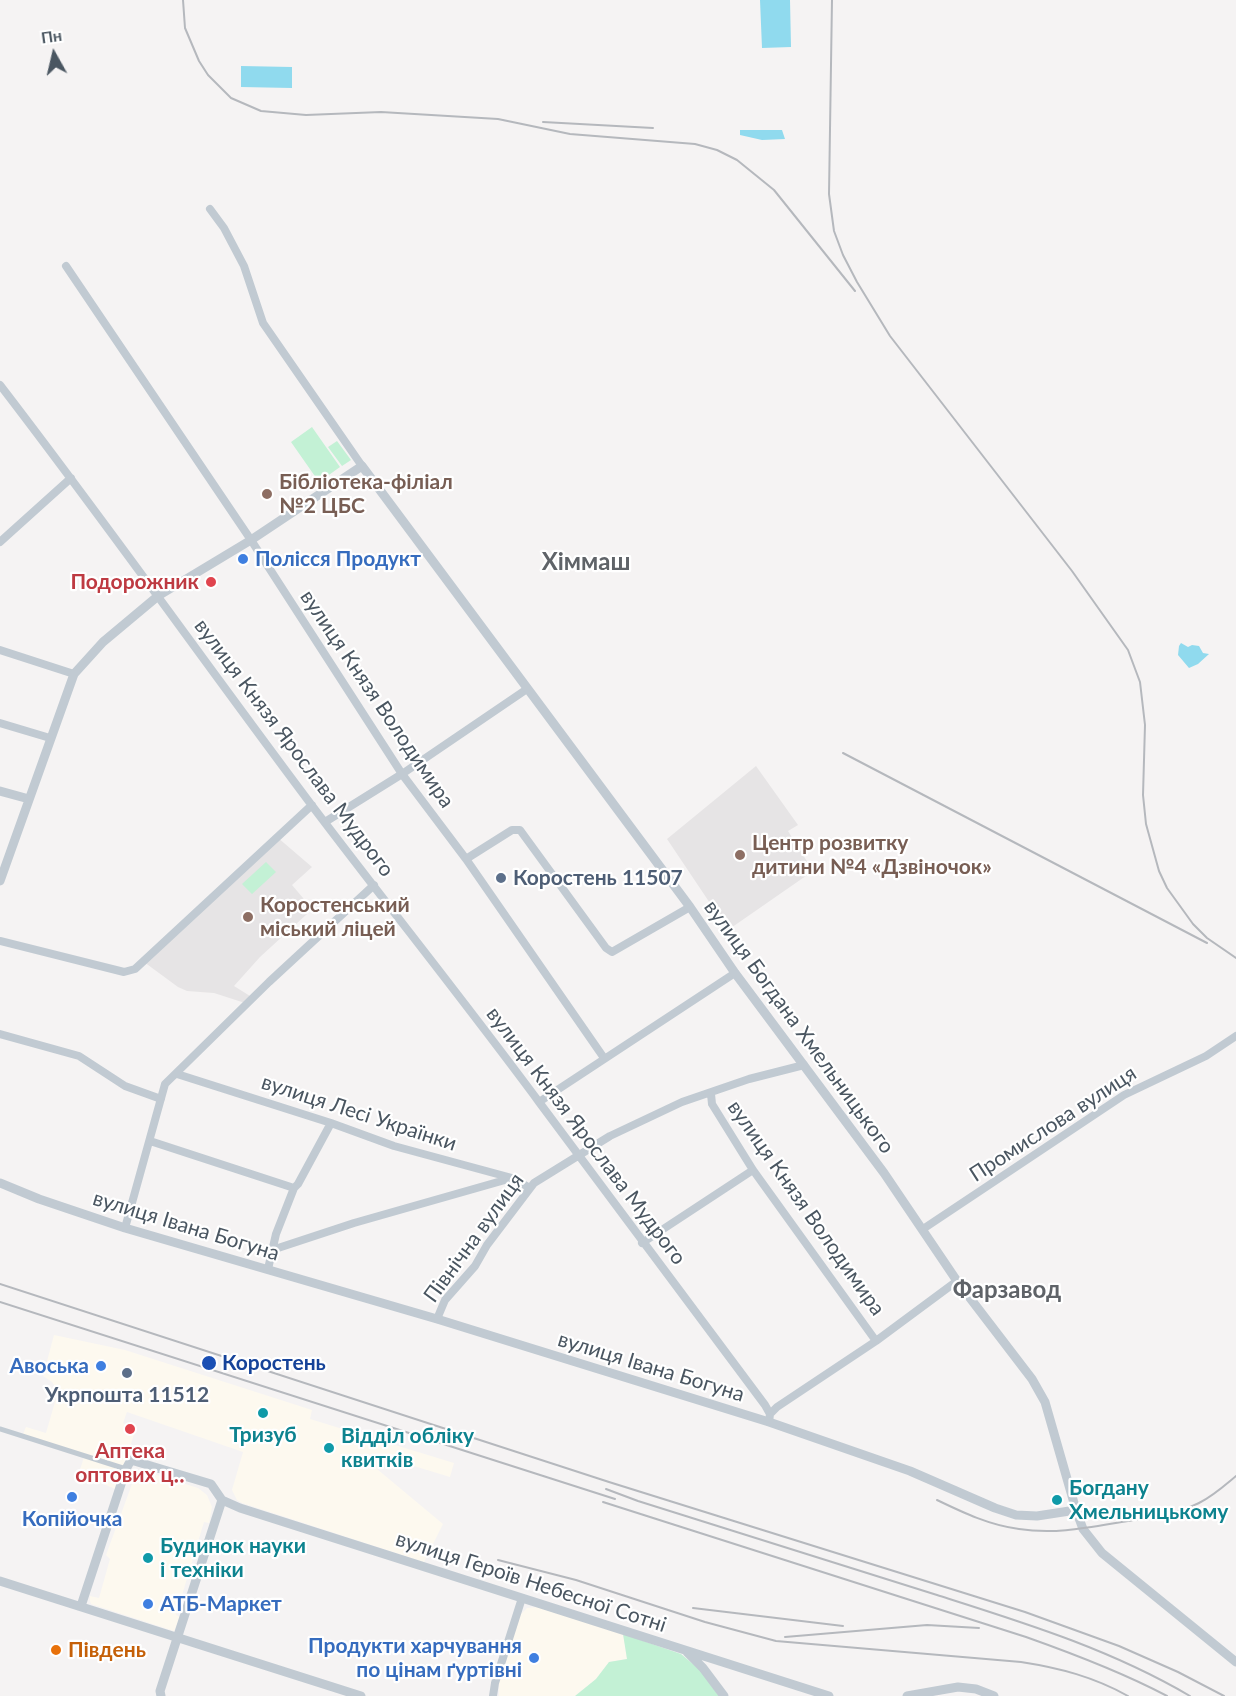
<!DOCTYPE html>
<html>
<head>
<meta charset="utf-8">
<style>
  body { margin:0 }
  #map { position:relative; width:1236px; height:1696px; overflow:hidden; background:#f5f3f3; font-family:Lato,sans-serif }
  canvas { display:block }
  .north { position:absolute; left:24px; top:24px; width:60px; height:60px; -webkit-text-stroke:4px #fff; paint-order:stroke; rotate:352deg; font-size:16px; font-weight:700; line-height:24px; text-align:center; color:#4a5661 }
  .north::after { content:''; display:block; margin:auto; width:21px; height:27px; background:#4a5661; clip-path:polygon(50% 0,100% 100%,50% 72%,0 100%) }
</style>
</head>
<body>
<div id="map">
<canvas width="1236" height="1696"></canvas>
<div class="north">Пн</div>
</div>
<script>
const context = document.querySelector('canvas').getContext('2d');
context.lineJoin = 'round';
function fillPath(path, color) { context.fillStyle = color; context.fill(path, 'evenodd'); }
function strokePath(path, color, width, dash) { context.strokeStyle = color; context.lineWidth = width; context.lineCap = dash ? 'butt' : 'round'; context.setLineDash(dash || []); context.stroke(path); }
function label(font, color, halo, rows, align = 'center') {
  context.font = font + ' Lato,sans-serif'; context.lineWidth = 4.5; context.setLineDash([]); context.textBaseline = 'middle'; context.strokeStyle = halo; context.fillStyle = color; for (const [text, x, y, turn = 0] of rows) {
    context.save(); context.translate(x, y); context.rotate((+turn || 0) * Math.PI / 180); context.textAlign = isNaN(turn) ? turn : align; if (halo) context.strokeText(text, 0, 0); context.fillText(text, 0, 0); context.restore();
  }
}
fillPath(new Path2D(`
  M 54,1335 L 125,1350 L 312,1410 L 310,1419 L 454,1463 L 450,1477 L 381,1456 L 377,1469 L 443,1524 L 424,1562 L 242,1503 L 237,1500 L 232,1490 L 243,1452 L 127,1412 L 123,1423 L 136,1429 L 115,1489 L 79,1473 L 84,1457 L 23,1434 L 26,1427 L 46,1433 L 57,1395 L 56,1388 L 52,1382 L 43,1376 Z
  M 134,1470 L 141,1470 L 198,1488 L 207,1495 L 212,1507 L 209,1523 L 204,1522 L 176,1615 L 180,1617 L 174,1631 L 91,1604 L 90,1601 L 90,1596 L 99,1598 L 110,1559 L 106,1555 L 132,1484 L 126,1482 L 128,1475 Z
  M 538,1607 L 623,1634 L 627,1659 L 609,1662 L 596,1679 L 575,1696 L 499,1696 L 499,1683 L 520,1615 L 527,1608 Z`), '#fdf9ef');
fillPath(new Path2D(`
  M 756,766 L 798,825 L 788,831 L 813,871 L 728,930 L 667,839 Z
  M 277,837 L 312,867 L 292,885 L 309,905 L 307,914 L 260,957 L 234,986 L 250,996 L 245,1003 L 214,993 L 187,991 L 178,987 L 144,962 Z`), '#e6e4e5');
fillPath(new Path2D(`
  M 312,427 L 340,467 L 319,482 L 291,442 Z
  M 337,441 L 351,460 L 342,466 L 328,447 Z
  M 266,862 L 276,872 L 252,894 L 242,884 Z
  M 623,1634 L 681,1654 L 700,1670 L 719,1696 L 575,1696 L 596,1679 L 609,1662 L 627,1659 Z`), '#c3f1d5');
fillPath(new Path2D(`
  M 760,0 L 790,0 L 791,47 L 762,48 Z
  M 241,66 L 292,67 L 292,88 L 241,87 Z
  M 740,130 L 782,130 L 785,139 L 762,140 L 740,135 Z
  M 1181,643 L 1188,647 L 1192,645 L 1199,646 L 1203,653 L 1209,654 L 1198,664 L 1189,668 L 1178,655 L 1179,646 Z`), '#90daee');
strokePath(new Path2D(`
  M 0,1429 L 126,1469`), '#c1cad2', 5);
strokePath(new Path2D(`
  M 210,209 L 224,228 L 244,266 L 263,323 L 362,466
  M 66,266 L 251,540 L 402,774 L 466,859 L 604,1058
  M 0,385 C 107,524 208,667 313,807 C 388,906 465,1002 539,1102 C 614,1203 690,1304 765,1405 L 770,1414 L 769,1422
  M 0,542 L 71,478
  M 0,650 L 74,674
  M 0,723 L 50,738
  M 325,822 L 402,774 L 527,689
  M 466,859 L 512,830 L 520,830 L 606,948 L 612,952 L 690,907
  M 0,941 L 124,972 L 135,969 L 312,805
  M 0,1034 L 79,1056 L 125,1086 L 161,1099
  M 177,1074 L 331,1123 L 394,1146 L 512,1178 L 530,1188
  M 711,1094 L 712,1104 L 753,1170 L 876,1341
  M 539,1102 L 735,973
  M 150,1141 L 294,1188
  M 125,1228 L 165,1084 L 269,982 L 374,885
  M 923,1229 L 1124,1095 L 1206,1056 L 1236,1036
  M 642,1243 L 753,1170
  M 272,1250 L 354,1223 L 512,1178
  M 268,1269 L 276,1234 L 294,1188 L 298,1184 L 331,1123
  M 437,1319 L 445,1300 L 475,1266 L 487,1245 L 534,1183 L 610,1136 L 682,1102 L 749,1079 L 804,1065
  M 770,1414 L 777,1407 L 876,1341 L 957,1281
  M 493,1696 L 495,1683 L 522,1598`), '#c1cad2', 8);
strokePath(new Path2D(`
  M 0,791 L 29,799
  M 0,881 L 74,674 L 103,642 L 158,596 L 251,540 L 362,466 L 690,907 L 735,973 L 884,1173 L 957,1281 L 1032,1379 L 1045,1402 L 1076,1510 L 1083,1529 L 1102,1553 L 1236,1662
  M 0,1183 L 39,1199 L 125,1228 L 437,1319 L 769,1422 L 910,1471 L 995,1508 L 1016,1515 L 1037,1516 L 1076,1510
  M 222,1500 L 240,1508 L 829,1696
  M 0,1581 L 361,1696
  M 81,1606 L 126,1469 L 131,1460 L 211,1484 L 222,1500
  M 687,1652 L 703,1668 L 724,1696
  M 161,1696 L 160,1691 L 222,1500
  M 907,1696 L 958,1687 L 976,1689 L 994,1696`), '#c1cad2', 9);
strokePath(new Path2D(`
  M 183,0 L 185,28 L 199,61 L 208,75 L 231,98 L 261,111 L 306,115 L 381,112 L 498,119 L 570,134 L 695,144 L 717,150 L 737,160 L 774,190 L 855,291
  M 832,0 L 829,194 L 834,231 L 843,255 L 857,282 L 890,336 L 1072,571 L 1128,650 L 1140,682 L 1145,725 L 1143,795 L 1146,824 L 1159,871 L 1167,888 L 1193,924 L 1207,938 L 1236,958
  M 543,122 L 653,128
  M 843,753 L 1207,943
  M 0,1284 L 609,1482 L 1025,1612 L 1119,1646 L 1178,1672 L 1224,1696
  M 0,1302 L 615,1499
  M 606,1489 L 638,1501 C 737,1533 838,1563 937,1595 C 1025,1623 1110,1649 1190,1696
  M 937,1500 C 964,1513 989,1525 1019,1529 C 1056,1535 1091,1527 1128,1521 C 1151,1517 1177,1514 1199,1503 C 1213,1496 1224,1486 1236,1476
  M 603,1502 L 1026,1637 C 1074,1654 1122,1672 1167,1696
  M 498,1560 L 576,1580 L 705,1622 L 776,1641 L 1021,1662 C 1060,1668 1094,1677 1128,1696
  M 693,1608 L 843,1626
  M 785,1637 L 927,1625 L 979,1628`), '#b5b8bd', 2);
for (const [x, y, r, color] of [
  [267,494,6,"#8d6e63"],
  [243,559,6,"#3f7fe0"],
  [211,582,6,"#e0444e"],
  [740,855,6,"#8d6e63"],
  [501,878,6,"#5c6f8a"],
  [248,917,6,"#8d6e63"],
  [209,1363,8,"#1a4fb4"],
  [101,1366,6,"#3f7fe0"],
  [127,1373,6,"#5c6f8a"],
  [263,1413,6,"#0f9aa8"],
  [130,1429,6,"#e0444e"],
  [329,1448,6,"#0f9aa8"],
  [72,1497,6,"#3f7fe0"],
  [1057,1500,6,"#0f9aa8"],
  [148,1558,6,"#0f9aa8"],
  [148,1604,6,"#3f7fe0"],
  [56,1650,6,"#e8710a"],
  [534,1658,6,"#3f7fe0"]
]) { const dot = new Path2D(); dot.arc(x, y, r, 0, 2 * Math.PI); context.fillStyle = color; context.fill(dot); strokePath(dot, '#fff', 2); }
label('bold 21px', '#785e54', '#fff', [
  ["Бібліотека-філіал",279,482],
  ["№2 ЦБС",279,506],
  ["Центр розвитку",752,843],
  ["дитини №4 «Дзвіночок»",752,867],
  ["Коростенський",260,905],
  ["міський ліцей",260,929]
], 'left');
label('bold 21px', '#366cbe', '#fff', [
  ["Полісся Продукт",255,559],
  ["Авоська",89,1366,"right"],
  ["Копійочка",72,1519,"center"],
  ["АТБ-Маркет",160,1604],
  ["Продукти харчування",522,1646,"right"],
  ["по цінам ґуртівні",522,1670,"right"]
], 'left');
label('bold 21px', '#be3a42', '#fff', [
  ["Подорожник",199,582],
  ["Аптека",130,1451,"center"],
  ["оптових ц‥",130,1475,"center"]
], 'right');
label('21px', '#4a5661', '#fff', [
  ["вулиця Князя Володимира",377,699,56],
  ["вулиця Князя Ярослава Мудрого",294,748,53],
  ["вулиця Богдана Хмельницького",799,1027,54],
  ["вулиця Лесі Українки",359,1113,18],
  ["Промислова вулиця",1053,1124,-33],
  ["вулиця Князя Ярослава Мудрого",586,1136,53],
  ["вулиця Князя Володимира",806,1208,55],
  ["вулиця Івана Богуна",186,1226,17],
  ["Північна вулиця",474,1238,-54],
  ["вулиця Івана Богуна",651,1367,17],
  ["вулиця Героїв Небесної Сотні",531,1582,18]
]);
label('bold 21px', '#4e5e75', '#fff', [
  ["Коростень 11507",513,878],
  ["Укрпошта 11512",127,1395,"center"]
], 'left');
label('bold 21px', '#164399', '#fff', [
  ["Коростень",222,1363]
], 'left');
label('bold 21px', '#0d838f', '#fff', [
  ["Тризуб",263,1435,"center"],
  ["Відділ обліку",341,1436],
  ["квитків",341,1460],
  ["Богдану",1069,1488],
  ["Хмельницькому",1069,1512],
  ["Будинок науки",160,1546],
  ["і техніки",160,1570]
], 'left');
label('bold 21px', '#c56008', '#fff', [
  ["Південь",68,1650]
], 'left');
label('bold 24px', '#5f6368', '#fff', [
  ["Хіммаш",586,562],
  ["Фарзавод",1007,1290]
]);
</script>
</body>
</html>
